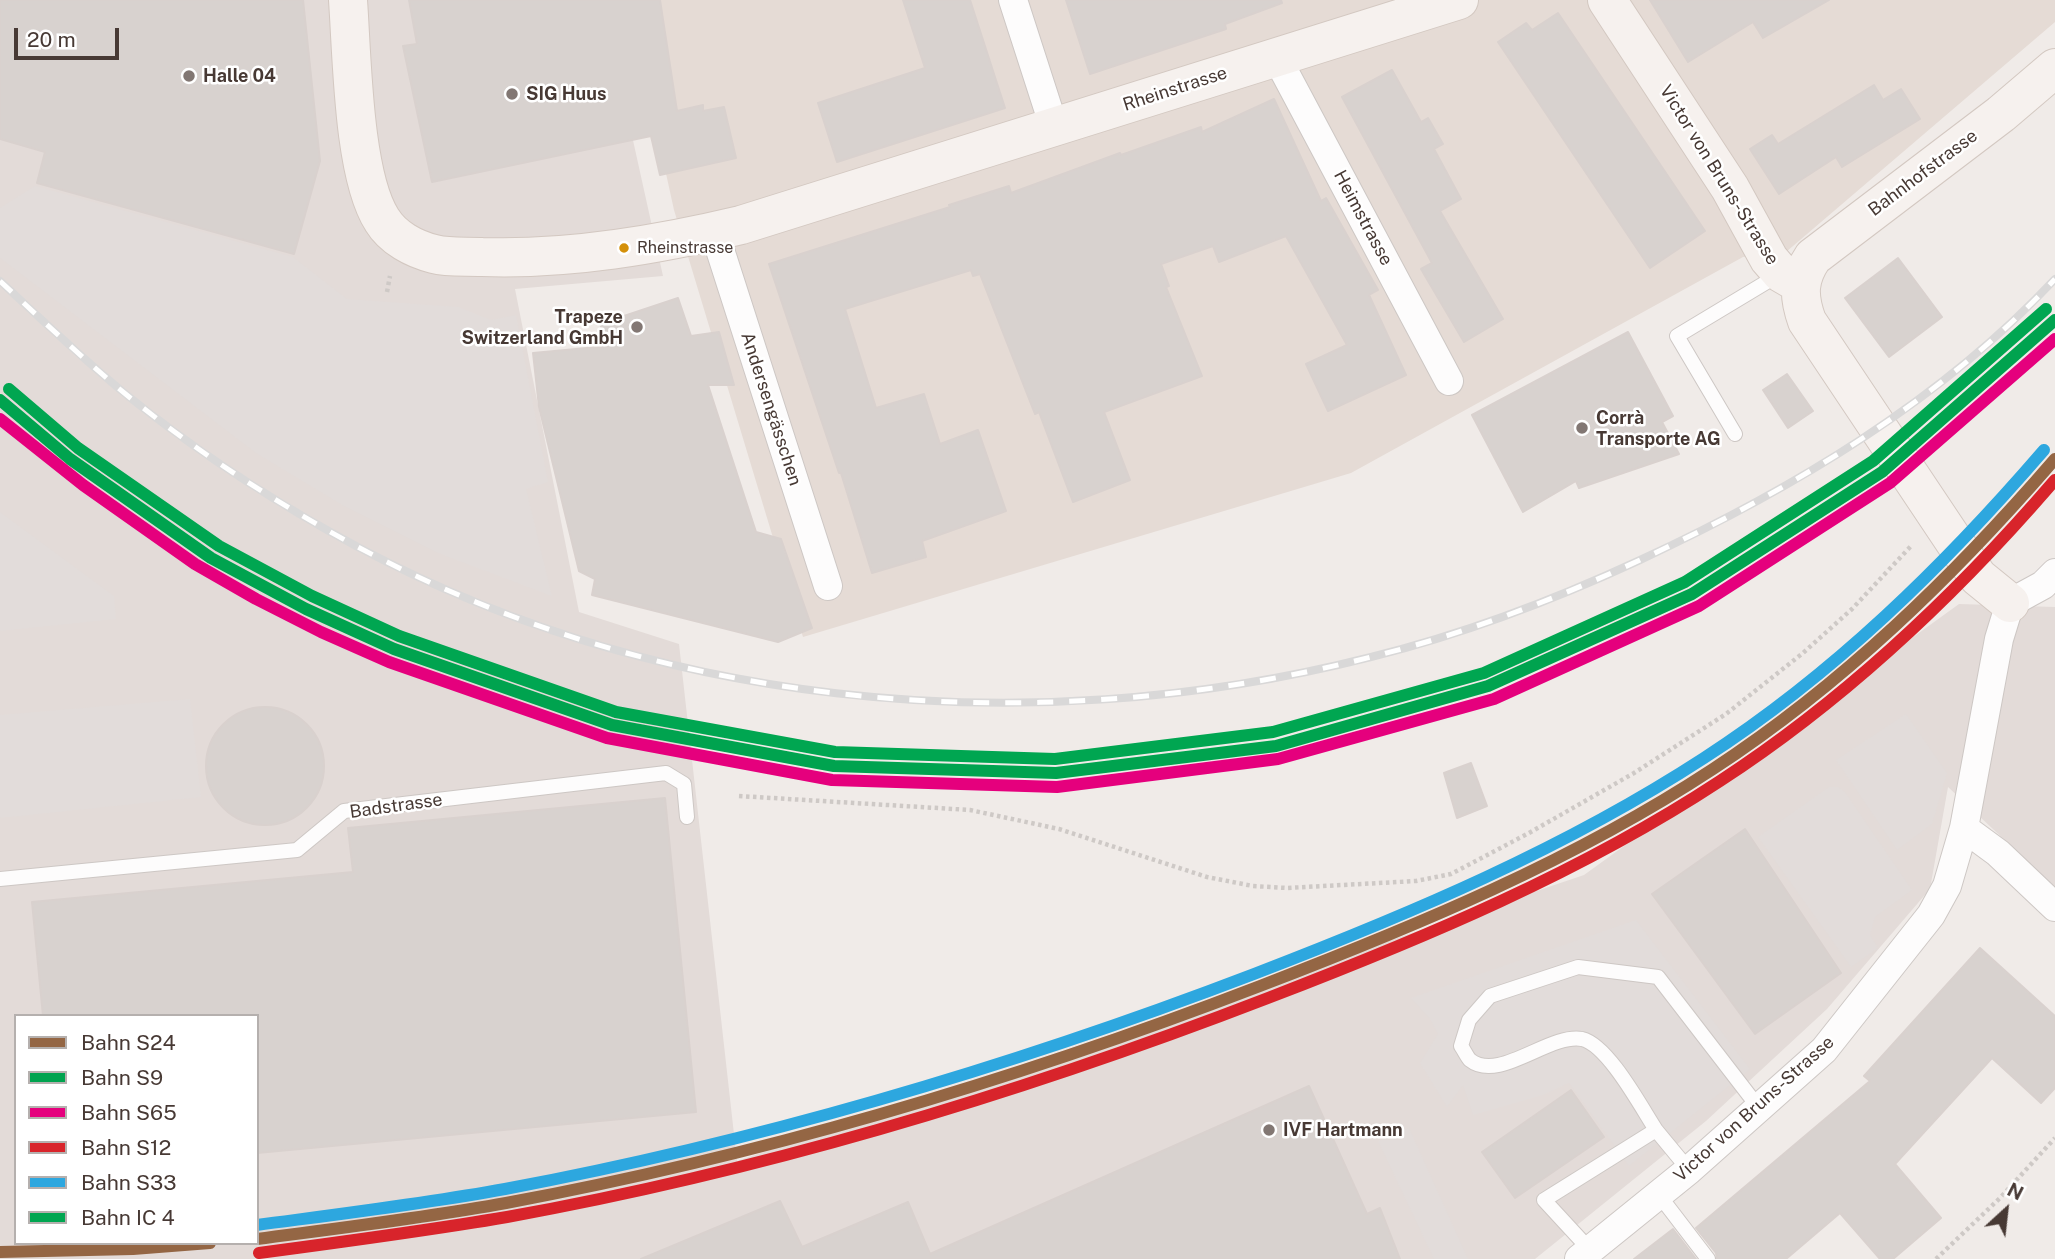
<!DOCTYPE html>
<html>
<head>
<meta charset="utf-8">
<style>
  body { margin:0 }
  #map { position:relative; width:2055px; height:1259px; overflow:hidden; background:#f0ebe8; font-family:"Public Sans",sans-serif }
  canvas { display:block }
  .legend { position:absolute; left:14px; top:1014px; width:245px; height:231px; box-sizing:border-box; background:#fff; border:2px solid #b5b0ae; margin:0; padding:9px 12px; list-style:none; font-size:21px; color:#473934 }
  .legend li { display:flex; align-items:center; gap:14px; height:35px }
  .legend b { width:35px; border:2px solid #b5b0ae }
  .north { position:absolute; left:1971px; top:1175px; width:70px; height:70px; -webkit-text-stroke:5px #fff; paint-order:stroke; rotate:27deg; font-size:19px; font-weight:700; line-height:28px; text-align:center; color:#473934 }
  .north::after { content:''; display:block; margin:auto; width:24px; height:32px; background:#473934; clip-path:polygon(50% 0,100% 100%,50% 72%,0 100%) }
  .scale { position:absolute; left:14px; top:28px; width:105px; height:32px; box-sizing:border-box; border:4px solid #473934; border-top:0; padding-left:9px; font-size:21px; line-height:24px; white-space:nowrap; color:#473934; -webkit-text-stroke:5px #fff; paint-order:stroke }
</style>
</head>
<body>
<div id="map">
<canvas width="2055" height="1259"></canvas>
<ul class="legend">
<li><b style="height:9px;background:#946644"></b>Bahn S24</li>
<li><b style="height:9px;background:#00a34f"></b>Bahn S9</li>
<li><b style="height:9px;background:#e5007d"></b>Bahn S65</li>
<li><b style="height:9px;background:#d8242b"></b>Bahn S12</li>
<li><b style="height:9px;background:#2da7df"></b>Bahn S33</li>
<li><b style="height:9px;background:#00a651"></b>Bahn IC 4</li>
</ul>
<div class="north">N</div>
<div class="scale">20 m</div>
</div>
<script>
const context = document.querySelector('canvas').getContext('2d');
context.lineJoin = 'round';
function fillPath(path, color) { context.fillStyle = color; context.fill(path, 'evenodd'); }
function strokePath(path, color, width, dash) { context.strokeStyle = color; context.lineWidth = width; context.lineCap = dash ? 'butt' : 'round'; context.setLineDash(dash || []); context.stroke(path); }
function label(font, color, halo, rows, align = 'center') {
  context.font = font + ' "Public Sans",sans-serif'; context.lineWidth = 5; context.setLineDash([]); context.textBaseline = 'middle'; context.strokeStyle = halo; context.fillStyle = color; for (const [text, x, y, turn = 0] of rows) {
    context.save(); context.translate(x, y); context.rotate((+turn || 0) * Math.PI / 180); context.textAlign = isNaN(turn) ? turn : align; if (halo) context.strokeText(text, 0, 0); context.fillText(text, 0, 0); context.restore();
  }
}
fillPath(new Path2D(`
  M 628,0 L 2055,0 L 2055,22 L 1786,252 L 1743,257 L 1351,473 L 803,637 L 674,210 Z`), '#e5dbd5');
fillPath(new Path2D(`
  M 0,0 L 602,0 L 663,276 L 515,289 L 579,612 L 679,644 L 737,1161 L 1584,875 L 1959,604 L 2055,607 L 2055,887 L 1948,787 L 1930,889 L 1827,1009 L 1706,1121 L 1535,1259 L 0,1259 ZM 16,1016 L 257,1016 L 257,1243 L 16,1243 Z`), '#e3dbd8');
fillPath(new Path2D(`
  M 35,186 L 293,257 L 347,299 L 458,307 L 491,320 L 516,315 L 548,482 L 526,489 L 552,596 L 438,553 L 344,506 L 256,453 L 0,258 L 0,208 Z
  M 0,512 L 114,596 L 116,619 L 0,631 Z
  M 190,699 L 201,797 L 0,818 L 0,715 Z
  M 1906,714 L 1947,773 L 1932,824 L 1897,850 L 1836,760 Z
  M 1829,787 L 1838,787 L 1845,792 L 1912,890 L 1875,917 L 1870,935 L 1878,948 L 1851,967 L 1758,837 Z
  M 1636,920 L 1750,1069 L 1629,1166 L 1569,1083 L 1543,1095 L 1473,1115 L 1463,1085 L 1447,1107 L 1420,1063 L 1438,1034 L 1430,1019 L 1411,998 Z
  M 1409,1128 L 1468,1259 L 1434,1259 L 1378,1141 Z`), '#e2dcda');
const building = new Path2D(`
  M 0,0 L 303,0 L 320,161 L 294,254 L 37,183 L 45,152 L 0,139 Z
  M 409,0 L 660,0 L 677,111 L 703,105 L 703,111 L 724,107 L 736,158 L 660,175 L 651,136 L 432,182 L 403,46 L 417,44 Z
  M 903,0 L 970,0 L 1005,108 L 837,162 L 818,103 L 925,68 Z
  M 1066,0 L 1281,0 L 1282,3 L 1225,24 L 1226,29 L 1090,74 Z
  M 1650,0 L 1829,0 L 1763,38 L 1753,22 L 1688,62 Z
  M 1558,13 L 1705,231 L 1650,268 L 1498,42 L 1526,23 L 1532,30 Z
  M 1392,70 L 1421,122 L 1428,118 L 1443,144 L 1434,149 L 1461,199 L 1440,211 L 1503,319 L 1464,342 L 1421,269 L 1432,263 L 1342,97 Z
  M 1874,85 L 1883,100 L 1901,89 L 1920,119 L 1842,167 L 1836,157 L 1779,194 L 1750,149 L 1772,135 L 1778,144 Z
  M 1274,99 L 1321,201 L 1326,198 L 1378,290 L 1369,295 L 1406,375 L 1328,411 L 1306,364 L 1347,345 L 1286,236 L 1219,262 L 1213,246 L 1161,264 L 1169,286 L 1166,287 L 1202,376 L 1104,412 L 1130,480 L 1073,502 L 1039,412 L 1035,414 L 980,274 L 973,276 L 971,270 L 845,309 L 876,408 L 924,394 L 940,444 L 978,430 L 1006,511 L 922,541 L 926,557 L 872,573 L 841,473 L 839,473 L 769,264 L 950,207 L 949,205 L 1009,186 L 1011,193 L 1120,153 L 1121,155 L 1201,127 L 1202,132 Z
  M 1898,258 L 1942,317 L 1889,357 L 1845,298 Z
  M 678,298 L 691,336 L 719,332 L 734,385 L 708,385 L 756,532 L 781,539 L 812,628 L 778,642 L 592,595 L 595,579 L 579,571 L 539,407 L 533,353 L 608,346 L 600,324 Z
  M 1628,332 L 1673,416 L 1662,422 L 1679,454 L 1579,488 L 1576,481 L 1523,512 L 1472,415 Z
  M 1787,374 L 1813,411 L 1788,428 L 1763,390 Z
  M206 766a59 59 0 1 1 118 0a59 59 0 1 1-118 0Z
  M 1471,763 L 1487,806 L 1457,818 L 1444,773 Z
  M 665,798 L 696,1112 L 257,1153 L 257,1016 L 43,1016 L 32,902 L 353,872 L 348,828 Z
  M 1745,829 L 1841,973 L 1755,1034 L 1652,894 Z
  M 1980,948 L 2055,1016 L 2055,1088 L 2041,1103 L 1992,1058 L 1895,1164 L 1941,1218 L 1893,1259 L 1880,1259 L 1840,1213 L 1786,1259 L 1717,1259 L 1716,1253 L 1696,1228 L 1870,1081 L 1864,1076 Z
  M 1309,1086 L 1367,1214 L 1380,1208 L 1400,1259 L 641,1259 L 780,1201 L 802,1247 L 908,1202 L 930,1254 Z
  M 1571,1090 L 1604,1137 L 1515,1198 L 1482,1152 Z
  M 1673,1229 L 1696,1259 L 1634,1259 Z`);
fillPath(building, '#d8d2cf');
strokePath(building, '#d9d1ce', 2);
const lane = new Path2D(`
  M 1735,434 L 1677,336 L 1780,274
  M 0,879 L 297,850 L 344,811 L 666,773 L 684,784 L 687,817
  M 1656,1130 C 1641,1107 1608,1045 1582,1039 C 1549,1033 1499,1083 1470,1060 C 1467,1057 1464,1050 1461,1046 L 1469,1020 L 1490,996 L 1578,967 L 1658,977 L 1759,1108
  M 1659,1195 L 1708,1259
  M 1591,1251 L 1544,1200 L 1656,1130 L 1689,1170`);
const street = new Path2D(`
  M 1013,0 L 1054,127
  M 1276,56 L 1449,381
  M 714,231 L 828,586
  M 1964,828 L 1998,853 L 2055,907
  M 1579,1259 L 1689,1170 L 1824,1050 L 1931,915 L 1947,886 L 1964,828 L 1999,639 L 2010,603 L 2043,585 L 2055,573`);
const secondary = new Path2D(`
  M 348,0 C 352,56 353,175 382,220 C 393,238 414,249 434,254 C 449,258 467,256 482,257 C 569,260 657,245 741,225 L 1459,0
  M 1607,0 L 1730,188 L 1769,259 L 1781,273 L 1800,284
  M 2010,603 L 1978,577 L 1807,321 C 1798,296 1798,279 1813,257 L 2001,114 L 2055,68`);
strokePath(lane, '#cdc7c4', 16);
strokePath(street, '#cdc7c4', 30);
strokePath(secondary, '#d3c8c1', 40);
strokePath(new Path2D(`
  M 387,292 L 390,276
  M 739,796 L 970,810 L 1059,829 L 1207,877 L 1253,886 L 1287,888 L 1416,881 L 1451,874 L 1529,833 L 1634,773 L 1726,714 L 1803,653 L 1852,609 L 1912,545
  M 1936,1259 L 2000,1198 L 2055,1138`), '#cec9c6', 4.5, [3.5, 3.5]);
strokePath(lane, '#fdfcfc', 14);
strokePath(street, '#fdfcfc', 28);
strokePath(secondary, '#f6f1ee', 38);
const rail = new Path2D(`
  M 0,281 C 42,320 84,360 128,396 C 190,446 258,491 327,530 C 640,708 1024,745 1371,657 C 1464,634 1554,600 1640,560 C 1791,490 1941,401 2055,279`);
strokePath(rail, '#d9d8d8', 8);
strokePath(rail, '#fff', 5, [16]);
strokePath(new Path2D(`
  M 257,1239 C 340,1228 424,1218 506,1203 C 764,1155 1016,1080 1260,986 C 1416,926 1573,861 1713,769 C 1843,684 1954,576 2055,459
  M 0,1252 L 133,1249 L 210,1243`), '#946644', 12);
strokePath(new Path2D(`
  M 0,400 L 70,459 L 211,558 L 306,609 L 394,649 L 612,725 L 834,766 L 1056,773 L 1276,746 L 1488,686 L 1692,594 L 1882,472 L 2055,320`), '#00a34f', 12);
strokePath(new Path2D(`
  M 0,419 L 83,485 L 195,564 L 256,599 L 321,632 L 389,662 L 607,738 L 832,780 L 1057,787 L 1278,759 L 1494,699 L 1699,606 L 1890,483 L 2055,339`), '#e5007d', 12);
strokePath(new Path2D(`
  M 259,1253 C 342,1242 425,1231 507,1217 C 767,1170 1022,1093 1268,998 C 1424,938 1580,873 1720,781 C 1846,699 1957,594 2055,480`), '#d8242b', 12);
strokePath(new Path2D(`
  M 257,1225 C 340,1214 423,1204 505,1189 C 760,1141 1011,1067 1254,974 C 1410,914 1564,849 1704,758 C 1834,674 1944,566 2044,450`), '#2da7df', 12);
strokePath(new Path2D(`
  M 9,389 L 78,448 L 219,546 L 312,596 L 399,636 L 616,712 L 835,752 L 1055,759 L 1273,732 L 1484,673 L 1685,582 L 1873,461 L 2046,309`), '#00a651', 12);
for (const [x, y, r, color] of [
  [189,76,7,"#827773"],
  [512,94,7,"#827773"],
  [624,248,6,"#d4900a"],
  [637,327,7,"#827773"],
  [1582,428,7,"#827773"],
  [1269,1130,7,"#827773"]
]) { const dot = new Path2D(); dot.arc(x, y, r, 0, 2 * Math.PI); context.fillStyle = color; context.fill(dot); strokePath(dot, '#fff', 2.5); }
label('16px', '#473934', '#fff', [
  ["Rheinstrasse",637,248]
], 'left');
label('bold 18px', '#473934', '#fff', [
  ["Halle 04",203,76],
  ["SIG Huus",526,94],
  ["Trapeze",623,317,"right"],
  ["Switzerland GmbH",623,338,"right"],
  ["Corrà",1596,418],
  ["Transporte AG",1596,439],
  ["IVF Hartmann",1283,1130]
], 'left');
label('18px', '#473934', '#fff', [
  ["Rheinstrasse",1175,89,-18],
  ["Bahnhofstrasse",1923,173,-37],
  ["Victor von Bruns-Strasse",1719,175,58],
  ["Heimstrasse",1363,218,62],
  ["Andersengässchen",771,409,72],
  ["Badstrasse",396,806,-8],
  ["Victor von Bruns-Strasse",1754,1109,-42]
]);
</script>
</body>
</html>
